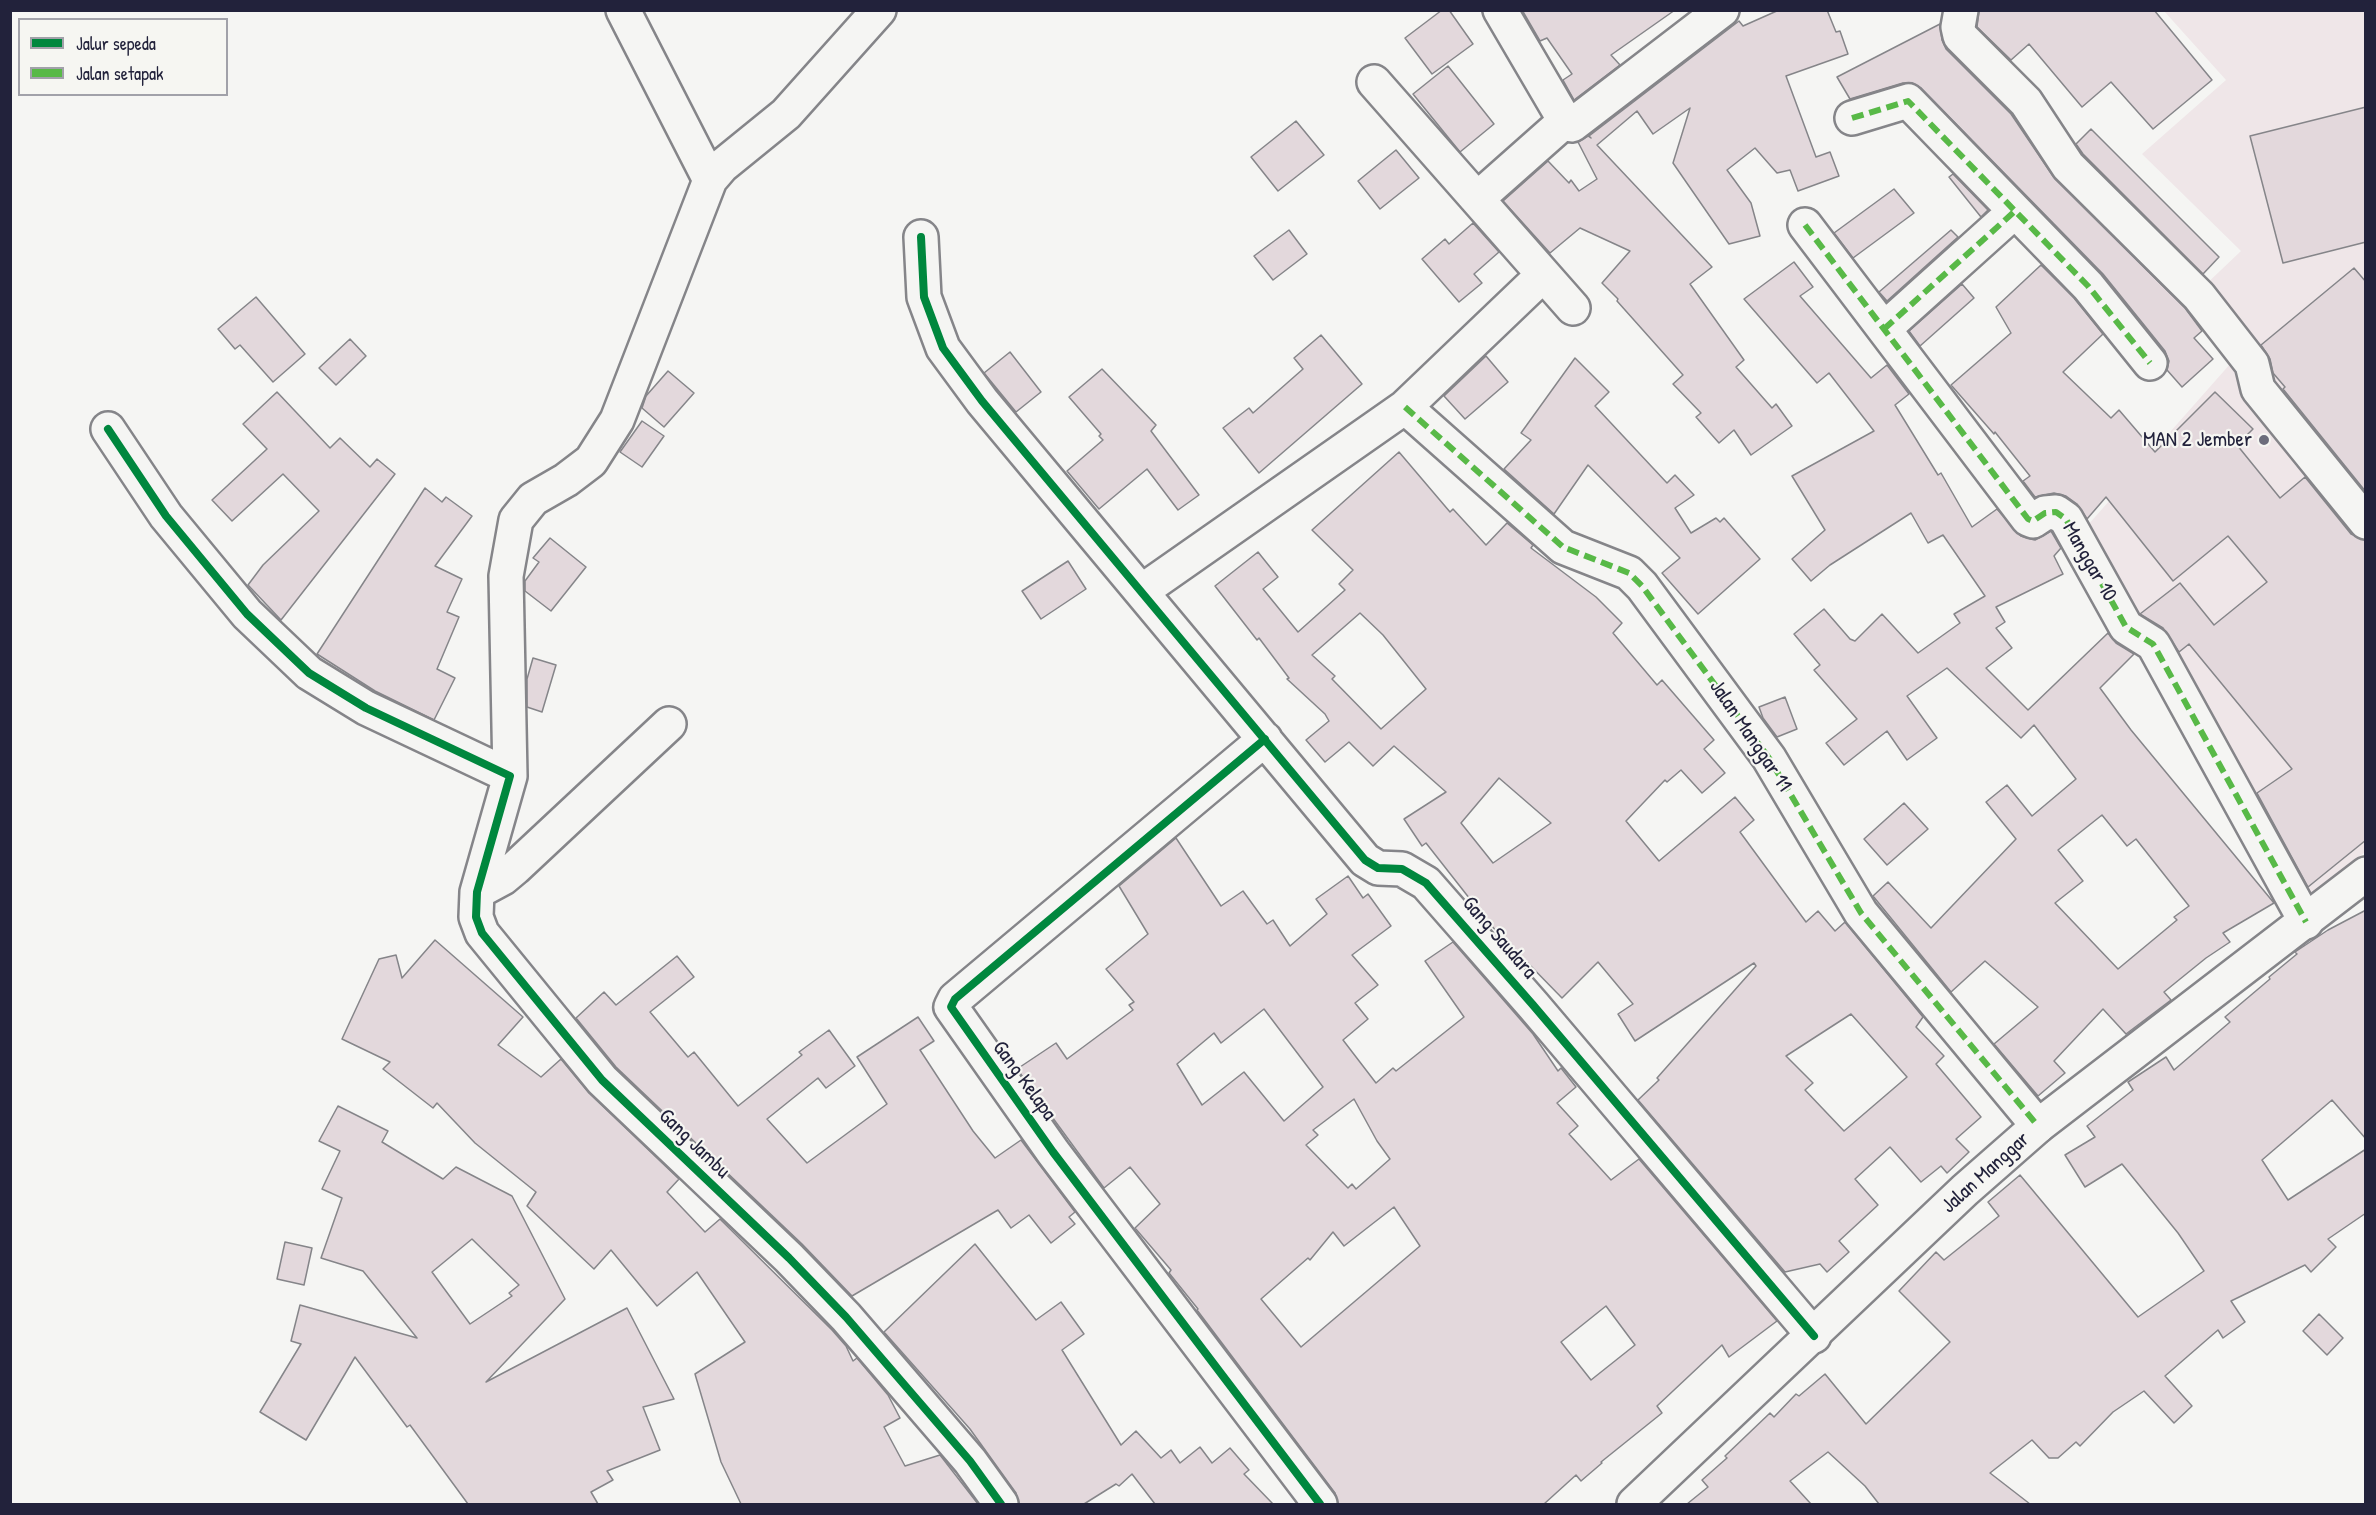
<!DOCTYPE html>
<html>
<head>
<meta charset="utf-8">
<style>
  body { margin:0 }
  #map { position:relative; width:2376px; height:1515px; overflow:hidden; background:#f5f5f3; font-family:"Patrick Hand",sans-serif }
  canvas { display:block }
  .frame { position:absolute; inset:0; border:12px solid #22223b; pointer-events:none }
  .legend { position:absolute; left:18px; top:18px; width:210px; height:78px; box-sizing:border-box; background:#f6f6f2; border:2px solid #a1a1a9; margin:0; padding:8px 10px; list-style:none; font-size:18px; color:#22223b }
  .legend li { display:flex; align-items:center; gap:12px; height:30px }
  .legend b { width:30px; border:2px solid #a1a1a9 }
</style>
</head>
<body>
<div id="map">
<canvas width="2376" height="1515"></canvas>
<div class="frame"></div>
<ul class="legend">
<li><b style="height:8px;background:#00873e"></b>Jalur sepeda</li>
<li><b style="height:8px;background:#58b947"></b>Jalan setapak</li>
</ul>
</div>
<script>
const context = document.querySelector('canvas').getContext('2d');
context.lineJoin = 'round';
function fillPath(path, color) { context.fillStyle = color; context.fill(path, 'evenodd'); }
function strokePath(path, color, width, dash) { context.strokeStyle = color; context.lineWidth = width; context.lineCap = dash ? 'butt' : 'round'; context.setLineDash(dash || []); context.stroke(path); }
function label(font, color, halo, rows, align = 'center') {
  context.font = font + ' "Patrick Hand",sans-serif'; context.lineWidth = 4.5; context.setLineDash([]); context.textBaseline = 'middle'; context.strokeStyle = halo; context.fillStyle = color; for (const [text, x, y, turn = 0] of rows) {
    context.save(); context.translate(x, y); context.rotate((+turn || 0) * Math.PI / 180); context.textAlign = isNaN(turn) ? turn : align; if (halo) context.strokeText(text, 0, 0); context.fillText(text, 0, 0); context.restore();
  }
}
fillPath(new Path2D(`
  M 2164,11 L 2365,11 L 2365,852 L 2307,898 L 2080,534 L 2246,346 L 2201,289 L 2241,251 L 2142,154 L 2226,80 Z`), '#efe6e8');
const building = new Path2D(`
  M 1442,10 L 1449,10 L 1473,44 L 1432,74 L 1405,38 Z
  M 1522,10 L 1675,10 L 1611,55 L 1620,65 L 1574,100 L 1563,80 L 1572,74 L 1547,38 L 1540,41 Z
  M 1779,10 L 1827,10 L 1836,32 L 1840,31 L 1848,54 L 1786,76 L 1816,157 L 1830,152 L 1839,176 L 1798,191 L 1790,170 L 1777,173 L 1755,148 L 1727,170 L 1751,203 L 1760,236 L 1729,244 L 1673,163 L 1690,108 L 1653,134 L 1637,111 L 1597,145 L 1712,267 L 1690,284 L 1744,360 L 1736,367 L 1772,408 L 1776,404 L 1792,426 L 1751,455 L 1734,430 L 1719,443 L 1696,417 L 1701,413 L 1673,384 L 1683,375 L 1617,301 L 1618,299 L 1602,283 L 1630,251 L 1580,228 L 1550,253 L 1503,201 L 1548,161 L 1569,183 L 1571,180 L 1579,191 L 1597,179 L 1578,142 L 1588,136 L 1591,138 L 1589,136 L 1739,21 L 1743,26 Z
  M 1979,10 L 2154,10 L 2212,80 L 2153,129 L 2111,82 L 2082,107 L 2029,44 L 2011,60 L 1977,27 Z
  M 1940,24 L 1942,40 L 1946,49 L 2011,114 L 2055,179 L 2185,308 L 2202,331 L 2194,338 L 2213,359 L 2182,387 L 2167,370 L 2169,361 L 2165,351 L 2103,274 L 1921,88 L 1912,83 L 1903,83 L 1850,99 L 1837,77 Z
  M 1448,66 L 1494,124 L 1460,152 L 1413,94 Z
  M 2366,107 L 2366,242 L 2283,263 L 2250,136 Z
  M 1296,121 L 1324,155 L 1278,191 L 1251,157 Z
  M 2091,129 L 2219,257 L 2203,274 L 2083,154 L 2076,144 Z
  M 1396,150 L 1419,178 L 1380,209 L 1358,181 Z
  M 1953,174 L 1988,210 L 1981,217 L 1949,177 Z
  M 1894,189 L 1914,213 L 1853,258 L 1834,233 Z
  M 1473,223 L 1499,252 L 1474,274 L 1482,283 L 1459,302 L 1422,259 L 1445,239 L 1449,244 Z
  M 1289,230 L 1307,254 L 1273,280 L 1254,256 Z
  M 1951,230 L 1958,237 L 1887,301 L 1879,292 Z
  M 1794,262 L 1813,287 L 1800,296 L 1871,378 L 1887,365 L 1909,394 L 1895,405 L 1938,475 L 1941,473 L 1972,527 L 1997,509 L 2021,536 L 2035,540 L 2051,531 L 2061,548 L 2054,556 L 2063,574 L 1996,607 L 2005,622 L 1996,628 L 2012,648 L 1986,668 L 2028,710 L 2108,633 L 2116,643 L 2134,654 L 2100,688 L 2131,730 L 2274,903 L 2223,933 L 2230,942 L 2206,958 L 2164,992 L 2171,1000 L 2126,1034 L 2103,1009 L 2054,1061 L 2065,1073 L 2038,1096 L 1994,1044 L 2038,1007 L 1985,961 L 1951,992 L 1873,896 L 1888,882 L 1931,928 L 2016,839 L 1986,802 L 2007,785 L 2032,816 L 2076,779 L 2034,725 L 2021,738 L 1947,668 L 1907,696 L 1937,738 L 1907,760 L 1887,731 L 1844,765 L 1826,743 L 1857,719 L 1814,670 L 1820,665 L 1794,634 L 1824,609 L 1850,639 L 1855,641 L 1882,614 L 1918,653 L 1960,623 L 1954,614 L 1985,596 L 1943,535 L 1928,543 L 1911,513 L 1830,565 L 1811,581 L 1792,559 L 1825,530 L 1792,476 L 1874,431 L 1829,373 L 1817,383 L 1744,299 ZM 2102,815 L 2127,846 L 2136,839 L 2189,906 L 2174,917 L 2177,920 L 2118,969 L 2055,903 L 2083,881 L 2058,850 Z
  M 2041,265 L 2074,298 L 2103,334 L 2063,372 L 2111,418 L 2119,410 L 2155,452 L 2215,392 L 2253,429 L 2237,445 L 2280,498 L 2305,477 L 2351,534 L 2366,540 L 2366,840 L 2308,887 L 2257,793 L 2292,769 L 2189,644 L 2179,652 L 2163,628 L 2140,614 L 2180,583 L 2214,625 L 2267,582 L 2228,536 L 2173,581 L 2106,497 L 2087,519 L 2077,504 L 2066,496 L 2054,493 L 2035,497 L 2023,481 L 2030,476 L 1995,432 L 1994,434 L 1951,385 L 2011,333 L 1996,307 Z
  M 2354,268 L 2366,282 L 2366,492 L 2283,389 L 2285,387 L 2273,373 L 2270,359 L 2261,345 Z
  M 1962,284 L 1974,298 L 1920,346 L 1909,331 Z
  M 256,297 L 305,354 L 273,382 L 240,345 L 235,349 L 218,329 Z
  M 1321,335 L 1362,384 L 1259,473 L 1223,428 L 1249,408 L 1253,413 L 1303,369 L 1294,358 Z
  M 350,339 L 366,356 L 336,385 L 319,368 Z
  M 1010,352 L 1041,392 L 1016,412 L 984,373 Z
  M 1486,356 L 1508,382 L 1465,419 L 1444,396 Z
  M 1575,358 L 1609,392 L 1595,406 L 1667,483 L 1675,475 L 1694,495 L 1675,508 L 1691,533 L 1716,518 L 1720,522 L 1724,518 L 1760,559 L 1698,614 L 1662,573 L 1680,558 L 1588,465 L 1554,514 L 1504,469 L 1531,440 L 1521,433 Z
  M 1102,369 L 1156,425 L 1151,431 L 1199,495 L 1178,510 L 1147,469 L 1099,509 L 1067,471 L 1103,440 L 1099,436 L 1101,434 L 1069,397 Z
  M 668,371 L 694,393 L 664,427 L 642,408 L 646,396 Z
  M 277,392 L 330,448 L 340,438 L 370,467 L 377,459 L 395,474 L 281,620 L 248,585 L 263,565 L 319,511 L 283,474 L 232,521 L 212,500 L 267,449 L 243,424 Z
  M 642,421 L 664,436 L 642,467 L 620,452 Z
  M 1399,452 L 1450,512 L 1453,509 L 1486,545 L 1507,523 L 1533,545 L 1531,548 L 1596,597 L 1622,623 L 1613,633 L 1657,685 L 1662,680 L 1714,740 L 1704,749 L 1725,773 L 1702,793 L 1681,770 L 1667,782 L 1665,780 L 1626,821 L 1659,861 L 1735,797 L 1754,820 L 1740,832 L 1806,922 L 1818,911 L 1835,931 L 1845,922 L 1923,1017 L 1916,1027 L 1944,1056 L 1936,1064 L 1981,1117 L 1956,1139 L 1969,1152 L 1947,1173 L 1941,1166 L 1921,1182 L 1890,1147 L 1855,1179 L 1878,1205 L 1839,1241 L 1849,1252 L 1827,1272 L 1820,1264 L 1785,1272 L 1638,1100 L 1659,1080 L 1657,1078 L 1756,966 L 1754,963 L 1635,1041 L 1618,1014 L 1633,1004 L 1598,962 L 1562,998 L 1475,909 L 1477,908 L 1426,843 L 1422,846 L 1404,819 L 1446,792 L 1394,746 L 1373,766 L 1349,742 L 1325,762 L 1306,740 L 1329,721 L 1325,714 L 1287,679 L 1289,678 L 1259,638 L 1257,640 L 1215,586 L 1258,552 L 1278,577 L 1263,589 L 1298,632 L 1345,590 L 1339,584 L 1353,570 L 1312,530 ZM 1360,613 L 1383,635 L 1426,689 L 1381,729 L 1332,679 L 1335,676 L 1312,655 ZM 1499,778 L 1551,823 L 1493,863 L 1461,823 ZM 1851,1014 L 1907,1077 L 1844,1131 L 1805,1090 L 1813,1083 L 1786,1056 Z
  M 425,488 L 442,502 L 446,497 L 472,516 L 435,566 L 462,579 L 447,612 L 459,617 L 437,669 L 455,678 L 434,720 L 375,691 L 317,654 Z
  M 550,538 L 586,567 L 551,611 L 525,591 L 525,581 L 539,562 L 533,558 Z
  M 1068,561 L 1086,589 L 1041,619 L 1022,591 Z
  M 533,658 L 556,665 L 542,712 L 527,707 L 527,679 Z
  M 1785,697 L 1797,729 L 1777,737 L 1763,718 L 1759,707 Z
  M 1904,803 L 1928,829 L 1887,865 L 1864,839 Z
  M 1176,838 L 1221,906 L 1243,891 L 1267,924 L 1273,920 L 1290,946 L 1327,914 L 1316,899 L 1348,876 L 1363,898 L 1368,894 L 1391,926 L 1352,955 L 1378,985 L 1355,1003 L 1368,1019 L 1343,1040 L 1376,1083 L 1393,1068 L 1396,1071 L 1464,1017 L 1425,961 L 1453,942 L 1533,1034 L 1558,1071 L 1561,1068 L 1576,1087 L 1557,1103 L 1578,1126 L 1569,1134 L 1611,1180 L 1639,1159 L 1777,1321 L 1729,1357 L 1722,1345 L 1657,1406 L 1662,1413 L 1601,1462 L 1602,1463 L 1581,1481 L 1576,1475 L 1544,1504 L 1338,1504 L 1335,1493 L 1197,1310 L 1198,1309 L 1169,1273 L 1171,1270 L 1135,1228 L 1160,1204 L 1130,1167 L 1104,1188 L 1017,1069 L 1056,1043 L 1067,1059 L 1133,1010 L 1129,1005 L 1134,1002 L 1106,969 L 1148,934 L 1119,886 ZM 1264,1009 L 1323,1087 L 1284,1121 L 1244,1072 L 1202,1105 L 1177,1064 L 1214,1033 L 1221,1043 ZM 1354,1099 L 1377,1141 L 1390,1159 L 1356,1189 L 1352,1184 L 1348,1188 L 1306,1145 L 1318,1135 L 1313,1130 ZM 1394,1207 L 1420,1246 L 1301,1347 L 1261,1299 L 1308,1258 L 1310,1260 L 1333,1232 L 1344,1246 ZM 1606,1306 L 1635,1345 L 1591,1380 L 1561,1342 Z
  M 2366,910 L 2366,1139 L 2332,1100 L 2262,1160 L 2288,1200 L 2366,1149 L 2366,1213 L 2328,1239 L 2336,1247 L 2311,1272 L 2305,1265 L 2231,1301 L 2245,1322 L 2223,1338 L 2218,1330 L 2165,1376 L 2192,1406 L 2174,1423 L 2144,1391 L 2113,1412 L 2080,1446 L 2076,1442 L 2058,1458 L 2049,1458 L 2032,1440 L 1990,1473 L 2030,1504 L 1879,1504 L 1865,1486 L 1828,1452 L 1790,1481 L 1811,1504 L 1687,1504 L 1708,1487 L 1702,1480 L 1727,1458 L 1725,1456 L 1770,1413 L 1774,1417 L 1796,1394 L 1799,1396 L 1825,1374 L 1866,1424 L 1950,1342 L 1899,1291 L 1936,1252 L 1944,1260 L 1999,1216 L 1988,1202 L 2020,1175 L 2138,1317 L 2204,1271 L 2178,1233 L 2122,1164 L 2085,1187 L 2065,1155 L 2095,1137 L 2087,1126 L 2133,1090 L 2128,1082 L 2166,1057 L 2174,1070 L 2230,1022 L 2225,1017 L 2270,979 L 2269,977 L 2297,954 L 2295,952 L 2328,930 Z
  M 435,940 L 523,1017 L 498,1045 L 541,1077 L 561,1059 L 589,1093 L 679,1179 L 667,1192 L 705,1232 L 720,1219 L 832,1330 L 846,1346 L 853,1361 L 857,1358 L 888,1395 L 900,1418 L 884,1427 L 905,1466 L 940,1455 L 978,1504 L 741,1504 L 721,1462 L 695,1374 L 745,1342 L 697,1272 L 657,1306 L 611,1250 L 594,1269 L 527,1206 L 536,1192 L 475,1143 L 437,1103 L 433,1108 L 383,1069 L 390,1062 L 342,1039 L 379,959 L 396,955 L 402,978 Z
  M 677,956 L 694,977 L 650,1012 L 688,1057 L 694,1052 L 738,1106 L 802,1055 L 799,1052 L 829,1030 L 855,1066 L 826,1088 L 818,1078 L 767,1119 L 807,1163 L 887,1104 L 857,1057 L 918,1017 L 934,1041 L 920,1050 L 973,1131 L 995,1158 L 1021,1140 L 1075,1212 L 1069,1217 L 1075,1224 L 1051,1243 L 1029,1215 L 1011,1228 L 998,1210 L 852,1296 L 802,1244 L 616,1067 L 576,1018 L 604,992 L 616,1005 Z
  M 338,1106 L 388,1131 L 382,1142 L 443,1179 L 456,1167 L 512,1196 L 565,1299 L 486,1382 L 627,1308 L 674,1399 L 643,1407 L 660,1450 L 607,1471 L 613,1480 L 591,1492 L 598,1504 L 468,1504 L 410,1425 L 407,1427 L 355,1357 L 306,1440 L 260,1412 L 301,1344 L 291,1341 L 300,1305 L 417,1338 L 363,1271 L 321,1258 L 342,1198 L 322,1189 L 340,1151 L 319,1141 ZM 472,1239 L 519,1285 L 509,1293 L 512,1296 L 470,1324 L 432,1272 Z
  M 285,1242 L 312,1248 L 304,1285 L 277,1279 Z
  M 975,1244 L 1036,1320 L 1061,1302 L 1084,1334 L 1062,1350 L 1121,1445 L 1136,1431 L 1161,1458 L 1171,1450 L 1180,1463 L 1200,1447 L 1212,1463 L 1230,1448 L 1249,1470 L 1244,1474 L 1273,1504 L 1155,1504 L 1132,1474 L 1119,1486 L 1116,1484 L 1084,1504 L 1019,1504 L 1016,1493 L 970,1429 L 884,1332 Z
  M 2319,1314 L 2343,1338 L 2327,1355 L 2303,1331 Z`);
fillPath(building, '#e3d8dc');
strokePath(building, '#858589', 1.5);
const minor = new Path2D(`
  M 623,10 L 710,180
  M 1500,10 L 1565,121 L 1572,125 L 1722,10
  M 1961,10 L 1958,27 L 1960,36 L 2026,102 L 2068,166 L 2199,296 L 2252,364 L 2258,389 L 2366,522
  M 1374,82 L 1573,308
  M 1852,118 L 1908,101 L 1911,104 L 2088,286 L 2150,363
  M 1477,199 L 1565,121
  M 1805,225 L 2028,519 L 2033,521 L 2045,513 L 2056,512 L 2066,519 L 2126,627 L 2153,644 L 2156,649 L 2306,922
  M 921,237 L 924,297 L 943,348 L 982,401 L 1365,860 L 1378,868 L 1402,869 L 1426,883 L 1533,1005 L 1814,1336
  M 1884,329 L 2014,212
  M 1405,407 L 1563,547 L 1629,573 L 1642,586 L 1769,758 L 1861,913 L 2038,1126
  M 108,429 L 166,516 L 247,614 L 309,673 L 366,708 L 510,776 L 477,892 L 476,917 L 482,933 L 602,1080 L 789,1258 L 846,1317 L 970,1461 L 1001,1504
  M 1142,591 L 1405,407 L 1543,275
  M 1265,739 L 955,999 L 951,1007 L 1053,1152 L 1320,1504
  M 510,776 L 506,576 L 516,520 L 533,499 L 566,480 L 591,461 L 617,420 L 710,180 L 722,166 L 786,114 L 879,10
  M 477,892 L 503,878 L 515,868 L 669,724`);
const major = new Path2D(`
  M 1634,1504 L 1965,1190 L 2038,1126 L 2366,874`);
strokePath(minor, '#858589', 38);
strokePath(major, '#858589', 38);
strokePath(minor, '#f5f5f3', 33);
strokePath(major, '#f5f5f3', 33);
strokePath(new Path2D(`
  M 1852,118 L 1908,101 L 1911,104 L 2088,286 L 2150,363
  M 1805,225 L 2028,519 L 2033,521 L 2045,513 L 2056,512 L 2066,519 L 2126,627 L 2153,644 L 2156,649 L 2306,922
  M 1884,329 L 2014,212
  M 1405,407 L 1563,547 L 1629,573 L 1642,586 L 1769,758 L 1861,913 L 2038,1126`), '#58b947', 6, [12, 6]);
strokePath(new Path2D(`
  M 921,237 L 924,297 L 943,348 L 982,401 L 1365,860 L 1378,868 L 1402,869 L 1426,883 L 1533,1005 L 1814,1336
  M 108,429 L 166,516 L 247,614 L 309,673 L 366,708 L 510,776 L 477,892 L 476,917 L 482,933 L 602,1080 L 789,1258 L 846,1317 L 970,1461 L 1001,1504
  M 1265,739 L 955,999 L 951,1007 L 1053,1152 L 1320,1504`), '#00873e', 8);
for (const [x, y, r, color] of [
  [2264,440,6,"#6c6c7b"]
]) { const dot = new Path2D(); dot.arc(x, y, r, 0, 2 * Math.PI); context.fillStyle = color; context.fill(dot); strokePath(dot, '#f6f6f2', 2); }
label('21px', '#22223b', '#f6f6f2', [
  ["MAN 2 Jember",2252,440]
], 'right');
label('21px', '#22223b', '#f6f6f2', [
  ["Manggar 10",2089,562,60],
  ["Jalan Manggar 11",1750,736,56],
  ["Gang Saudara",1499,938,49],
  ["Gang Kelapa",1024,1081,54],
  ["Gang Jambu",694,1144,44],
  ["Jalan Manggar",1986,1173,-42]
]);
</script>
</body>
</html>
